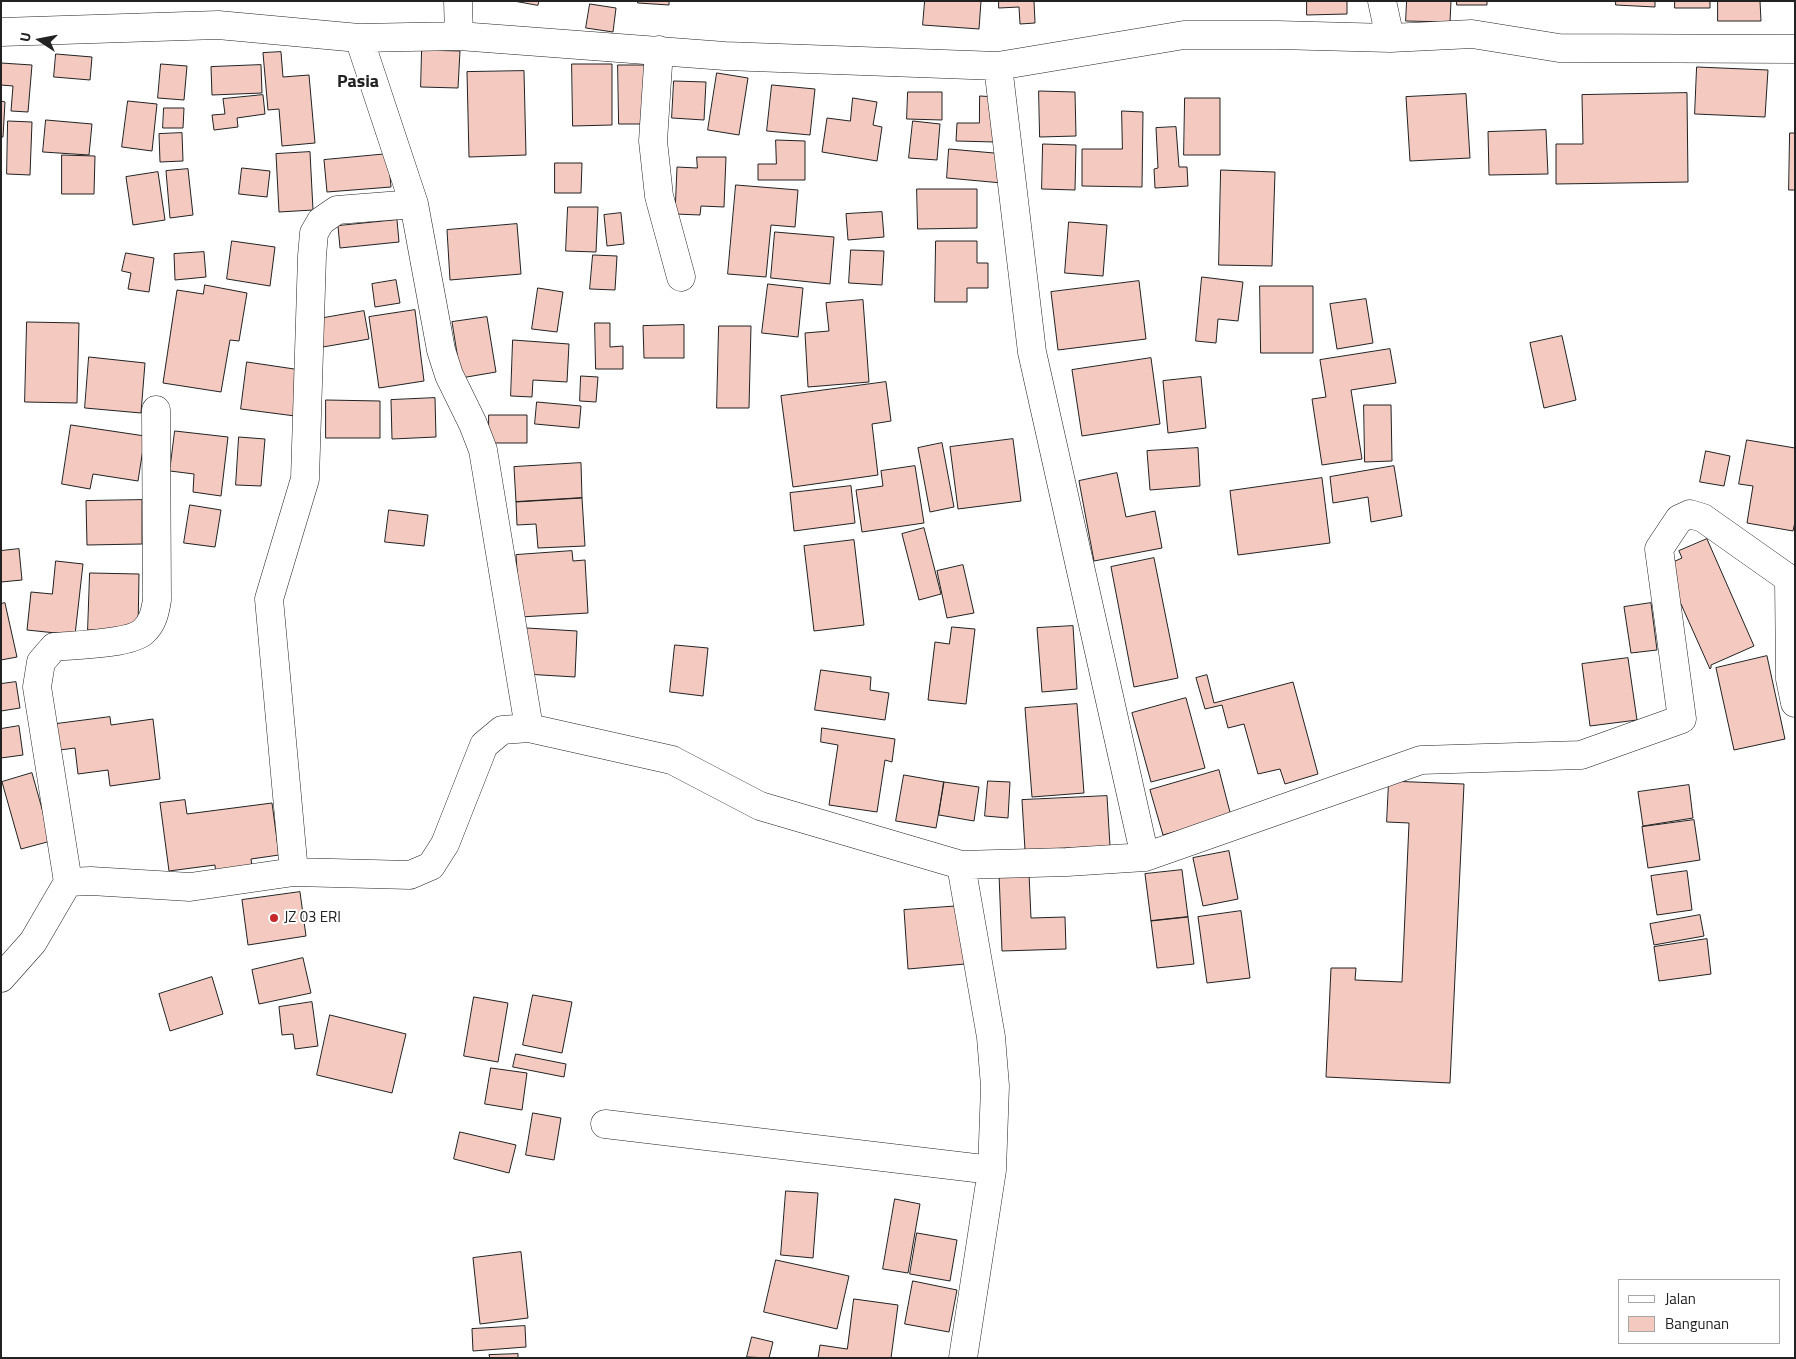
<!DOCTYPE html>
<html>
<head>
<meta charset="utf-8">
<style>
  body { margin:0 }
  #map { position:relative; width:1796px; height:1359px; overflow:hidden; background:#fff; font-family:"Titillium Web",sans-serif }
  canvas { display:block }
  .frame { position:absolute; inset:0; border:2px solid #222; pointer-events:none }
  .legend { position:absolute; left:1618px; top:1279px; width:162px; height:65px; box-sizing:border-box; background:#fff; border:1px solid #a7a7a7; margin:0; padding:6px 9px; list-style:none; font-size:15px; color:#222 }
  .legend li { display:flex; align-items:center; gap:10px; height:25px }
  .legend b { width:25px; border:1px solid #a7a7a7 }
  .north { position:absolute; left:15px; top:15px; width:50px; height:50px; -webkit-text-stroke:4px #fff; paint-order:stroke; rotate:281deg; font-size:14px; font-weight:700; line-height:20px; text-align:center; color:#222 }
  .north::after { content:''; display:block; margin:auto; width:18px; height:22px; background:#222; clip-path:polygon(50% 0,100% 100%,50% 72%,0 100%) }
</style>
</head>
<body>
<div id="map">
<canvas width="1796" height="1359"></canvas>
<div class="frame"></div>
<ul class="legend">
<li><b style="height:6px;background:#fff"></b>Jalan</li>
<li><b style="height:14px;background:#f3c9c0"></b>Bangunan</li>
</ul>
<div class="north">U</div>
</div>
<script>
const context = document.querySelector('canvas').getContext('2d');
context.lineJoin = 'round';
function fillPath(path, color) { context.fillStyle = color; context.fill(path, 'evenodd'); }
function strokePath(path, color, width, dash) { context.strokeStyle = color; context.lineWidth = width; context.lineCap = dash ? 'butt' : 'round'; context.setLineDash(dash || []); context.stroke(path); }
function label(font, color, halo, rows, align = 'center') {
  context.font = font + ' "Titillium Web",sans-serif'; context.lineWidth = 4; context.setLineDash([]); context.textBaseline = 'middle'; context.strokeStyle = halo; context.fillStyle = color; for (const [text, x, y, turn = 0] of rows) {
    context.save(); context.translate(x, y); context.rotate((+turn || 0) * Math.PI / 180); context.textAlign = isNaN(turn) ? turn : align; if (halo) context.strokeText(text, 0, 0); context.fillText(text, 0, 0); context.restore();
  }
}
const building = new Path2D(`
  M 514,1 L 539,1 L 538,5 Z
  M 638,1 L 669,1 L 669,5 L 638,3 Z
  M 925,1 L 981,1 L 979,29 L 923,25 Z
  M 999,1 L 1034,1 L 1035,23 L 1020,24 L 1019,7 L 999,8 Z
  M 1307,1 L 1347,1 L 1347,14 L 1307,15 Z
  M 1407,1 L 1451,1 L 1450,22 L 1406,21 Z
  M 1457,1 L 1487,1 L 1487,5 L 1457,5 Z
  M 1616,1 L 1655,1 L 1655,7 L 1616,5 Z
  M 1675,1 L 1710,1 L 1710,8 L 1675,8 Z
  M 1718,1 L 1760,1 L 1761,21 L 1718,21 Z
  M 590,4 L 616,8 L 613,32 L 586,28 Z
  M 422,50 L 460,51 L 458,88 L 421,87 Z
  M 281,52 L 283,77 L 309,75 L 315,143 L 282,146 L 279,109 L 268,110 L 263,53 Z
  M 56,54 L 92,57 L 90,80 L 54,77 Z
  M 1,63 L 32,65 L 28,112 L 11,111 L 13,86 L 1,85 Z
  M 161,64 L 187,66 L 184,100 L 158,98 Z
  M 572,64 L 612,64 L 612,125 L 573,126 Z
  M 261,65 L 262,93 L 212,95 L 211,67 Z
  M 618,65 L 648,65 L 648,124 L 619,124 Z
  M 1697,67 L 1768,70 L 1765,117 L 1695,114 Z
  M 524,71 L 526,155 L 469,157 L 467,72 Z
  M 717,73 L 748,78 L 739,135 L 708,130 Z
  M 674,81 L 706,82 L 704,120 L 672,118 Z
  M 772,85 L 815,89 L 810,135 L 767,131 Z
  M 1039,91 L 1075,92 L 1076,136 L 1040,137 Z
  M 908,92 L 942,92 L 942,120 L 907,119 Z
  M 1687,93 L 1688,182 L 1556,184 L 1556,144 L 1583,144 L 1582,95 Z
  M 1466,94 L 1470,158 L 1410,161 L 1406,97 Z
  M 263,95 L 265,114 L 237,118 L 238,127 L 214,130 L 212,115 L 225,114 L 223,99 Z
  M 980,96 L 996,97 L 995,142 L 956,141 L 957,123 L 979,123 Z
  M 853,98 L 877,102 L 873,125 L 882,127 L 877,161 L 822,152 L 827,118 L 850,121 Z
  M 1185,98 L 1220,98 L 1220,155 L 1184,155 Z
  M 1,101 L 5,102 L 3,137 L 1,137 Z
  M 128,101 L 157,104 L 152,151 L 122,147 Z
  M 164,108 L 184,108 L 183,128 L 163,128 Z
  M 1122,111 L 1143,112 L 1142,187 L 1082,186 L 1082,149 L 1122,149 Z
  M 46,120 L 92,124 L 89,155 L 43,152 Z
  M 8,121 L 32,122 L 30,175 L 7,174 Z
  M 913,121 L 940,124 L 937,160 L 909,158 Z
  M 1176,127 L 1179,167 L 1187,167 L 1188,186 L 1155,188 L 1154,169 L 1158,168 L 1156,128 Z
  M 1546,130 L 1548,174 L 1489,175 L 1488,132 Z
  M 182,133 L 183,161 L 160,162 L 159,134 Z
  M 1790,133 L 1795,133 L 1795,190 L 1789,190 Z
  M 776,140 L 805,141 L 805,180 L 758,180 L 758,164 L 776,164 Z
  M 1043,144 L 1076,145 L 1075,190 L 1042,189 Z
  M 949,149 L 1005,154 L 1002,183 L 947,178 Z
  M 310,152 L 313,210 L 279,212 L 276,154 Z
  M 388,154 L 391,187 L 327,192 L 324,160 Z
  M 62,155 L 95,156 L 94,194 L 62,194 Z
  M 697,157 L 726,157 L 724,207 L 701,206 L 700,215 L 675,214 L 677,167 L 697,168 Z
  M 555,163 L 582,163 L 581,193 L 555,193 Z
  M 242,168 L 270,171 L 267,197 L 239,194 Z
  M 188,169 L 193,215 L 170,218 L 166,171 Z
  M 1221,170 L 1275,172 L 1272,266 L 1219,265 Z
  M 158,172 L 165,220 L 133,225 L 126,177 Z
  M 736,185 L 798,190 L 795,227 L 771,225 L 766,277 L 728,274 Z
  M 917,189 L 977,189 L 977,228 L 918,229 Z
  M 568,207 L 598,207 L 596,252 L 566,251 Z
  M 882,212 L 884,237 L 848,240 L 846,214 Z
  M 621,213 L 624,244 L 607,246 L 604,215 Z
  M 397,220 L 399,242 L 340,248 L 338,226 Z
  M 1069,222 L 1107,225 L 1103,276 L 1065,273 Z
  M 517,224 L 521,274 L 450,280 L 447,230 Z
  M 775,232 L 834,237 L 830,284 L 771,278 Z
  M 232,241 L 275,247 L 270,286 L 227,279 Z
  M 936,241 L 977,241 L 977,263 L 988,263 L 988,288 L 967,288 L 967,302 L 935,302 Z
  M 851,250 L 884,251 L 882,285 L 849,283 Z
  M 204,252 L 206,277 L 175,280 L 174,254 Z
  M 126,253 L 154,258 L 149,292 L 128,289 L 131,273 L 122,271 Z
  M 593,255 L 617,256 L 615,290 L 590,289 Z
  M 1202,277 L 1243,282 L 1238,321 L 1218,319 L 1216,343 L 1196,341 Z
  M 396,280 L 400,303 L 375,307 L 372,284 Z
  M 1139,281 L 1146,339 L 1058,350 L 1051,292 Z
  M 768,284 L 803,288 L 798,337 L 762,333 Z
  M 205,285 L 247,293 L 239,341 L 230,340 L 221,392 L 163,383 L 177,290 L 203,294 Z
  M 1260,286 L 1313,286 L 1313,353 L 1261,353 Z
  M 538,288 L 563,292 L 557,332 L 532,329 Z
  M 1366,299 L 1373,343 L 1337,349 L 1330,304 Z
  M 863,300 L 869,382 L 808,387 L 805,333 L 829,331 L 826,303 Z
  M 415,310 L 424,381 L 379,388 L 369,317 Z
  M 364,311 L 369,339 L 323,347 L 318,319 Z
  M 487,317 L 496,372 L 461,378 L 452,322 Z
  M 27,322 L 79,323 L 77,403 L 25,402 Z
  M 595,323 L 610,323 L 610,347 L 623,346 L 623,369 L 596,369 Z
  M 684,325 L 684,358 L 644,358 L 643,326 Z
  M 719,326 L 751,326 L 749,408 L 717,408 Z
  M 1562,336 L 1576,400 L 1544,408 L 1530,343 Z
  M 513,340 L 569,344 L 567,382 L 533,380 L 532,397 L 511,396 Z
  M 1390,349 L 1396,383 L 1351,390 L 1362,459 L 1322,465 L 1312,399 L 1326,397 L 1320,360 Z
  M 89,357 L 145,363 L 141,413 L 85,408 Z
  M 1151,358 L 1160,424 L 1082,436 L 1072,370 Z
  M 247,362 L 301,370 L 295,416 L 241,409 Z
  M 581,376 L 598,377 L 596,402 L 580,401 Z
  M 1201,377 L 1206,428 L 1168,433 L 1163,381 Z
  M 886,382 L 891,421 L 872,424 L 878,475 L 793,487 L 781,396 Z
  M 435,398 L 436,437 L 392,439 L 391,400 Z
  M 326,400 L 380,401 L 380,438 L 326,438 Z
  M 537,402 L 581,406 L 579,428 L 535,424 Z
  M 1364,405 L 1391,405 L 1392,461 L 1365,462 Z
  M 489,415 L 527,415 L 527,443 L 489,443 Z
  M 71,425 L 145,436 L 138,481 L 93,474 L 90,489 L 62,484 Z
  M 175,431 L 228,437 L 221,496 L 193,492 L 194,474 L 170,471 Z
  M 239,437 L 265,439 L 261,486 L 236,485 Z
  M 1013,439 L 1021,501 L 958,509 L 950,447 Z
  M 1747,440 L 1795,448 L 1795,522 L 1793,531 L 1747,523 L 1753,486 L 1739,484 Z
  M 942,443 L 954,507 L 930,512 L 918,448 Z
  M 1198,448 L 1200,486 L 1150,490 L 1147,451 Z
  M 1706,451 L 1730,456 L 1724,486 L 1700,482 Z
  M 581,463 L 582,498 L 516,502 L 514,467 Z
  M 915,466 L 924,523 L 862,532 L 856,490 L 883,486 L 881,471 Z
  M 1394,466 L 1402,516 L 1371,522 L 1368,497 L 1333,503 L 1330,477 Z
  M 1117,473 L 1126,517 L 1155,511 L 1162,548 L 1094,561 L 1079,481 Z
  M 1322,478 L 1330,543 L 1238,555 L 1230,491 Z
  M 851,486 L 855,523 L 794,531 L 790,493 Z
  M 582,498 L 585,546 L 538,548 L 536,524 L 517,525 L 516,502 Z
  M 142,500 L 142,544 L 87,545 L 86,501 Z
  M 190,505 L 221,510 L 215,547 L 184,543 Z
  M 389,510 L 428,515 L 424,546 L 385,542 Z
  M 924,528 L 941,594 L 919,600 L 902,534 Z
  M 1707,539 L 1754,646 L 1711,665 L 1711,668 L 1710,669 L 1664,566 L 1682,558 L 1679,551 Z
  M 854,540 L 864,625 L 814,631 L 804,546 Z
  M 19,549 L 22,580 L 1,582 L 1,551 Z
  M 572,551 L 573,561 L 585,560 L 588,613 L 520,617 L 516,555 Z
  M 1154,558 L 1178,678 L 1134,687 L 1111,567 Z
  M 56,561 L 83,564 L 75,635 L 27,630 L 31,592 L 52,594 Z
  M 963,565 L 974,613 L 947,618 L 937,571 Z
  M 90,573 L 139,574 L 138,631 L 88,630 Z
  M 5,603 L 17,657 L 1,660 L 1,604 Z
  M 1651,603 L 1657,650 L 1631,653 L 1624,607 Z
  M 1073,626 L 1077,689 L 1042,692 L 1037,628 Z
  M 952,627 L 975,629 L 966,704 L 928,700 L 935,642 L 949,644 Z
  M 527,628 L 577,631 L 575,677 L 525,674 Z
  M 675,645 L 708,648 L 703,696 L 670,692 Z
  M 1767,656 L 1785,739 L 1734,750 L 1716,668 Z
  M 1628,658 L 1637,720 L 1590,726 L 1582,664 Z
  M 821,670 L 871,677 L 870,690 L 889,693 L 885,720 L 815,710 Z
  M 1207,675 L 1214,703 L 1293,682 L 1318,774 L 1285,784 L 1280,769 L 1258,774 L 1244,724 L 1228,728 L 1222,705 L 1205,709 L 1196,678 Z
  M 16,682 L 20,708 L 1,711 L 1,684 Z
  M 1186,698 L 1205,768 L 1151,782 L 1132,713 Z
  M 1077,704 L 1084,793 L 1032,797 L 1025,708 Z
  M 110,717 L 111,725 L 153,719 L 160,779 L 110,786 L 108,770 L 78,774 L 75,748 L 60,750 L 56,724 Z
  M 19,726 L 23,755 L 1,758 L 1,729 Z
  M 822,728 L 895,739 L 892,762 L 885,760 L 877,812 L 829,805 L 838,745 L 821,742 Z
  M 1219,770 L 1231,816 L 1163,835 L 1150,790 Z
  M 32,773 L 51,841 L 21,849 L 2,782 Z
  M 904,775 L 944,782 L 936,828 L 896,821 Z
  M 988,781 L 1010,782 L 1008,818 L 985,816 Z
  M 1389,781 L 1464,784 L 1450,1083 L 1326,1077 L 1331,968 L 1356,968 L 1355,980 L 1402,982 L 1409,823 L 1387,822 Z
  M 944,782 L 979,787 L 974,821 L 939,815 Z
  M 1689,785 L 1693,818 L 1643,826 L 1638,792 Z
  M 1107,796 L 1110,846 L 1025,850 L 1022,800 Z
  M 185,800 L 187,814 L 272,803 L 279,855 L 251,859 L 253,874 L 216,879 L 215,865 L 169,871 L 160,803 Z
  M 1694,820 L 1700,860 L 1648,868 L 1642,827 Z
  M 1229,851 L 1238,899 L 1203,906 L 1193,858 Z
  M 1182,870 L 1188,917 L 1151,921 L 1145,874 Z
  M 1687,871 L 1692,910 L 1657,915 L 1651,876 Z
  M 1029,873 L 1031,918 L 1065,917 L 1066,949 L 1002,951 L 999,874 Z
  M 300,892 L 306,936 L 248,945 L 242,900 Z
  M 961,906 L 965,964 L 908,969 L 904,910 Z
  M 1241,911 L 1250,978 L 1207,983 L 1198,917 Z
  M 1700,915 L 1704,936 L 1654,945 L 1650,924 Z
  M 1188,917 L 1194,964 L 1157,968 L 1151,921 Z
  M 1707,939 L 1711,974 L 1659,981 L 1654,947 Z
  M 303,958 L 311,993 L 259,1004 L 252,970 Z
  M 212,977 L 223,1014 L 170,1031 L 159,994 Z
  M 533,995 L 572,1002 L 562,1053 L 523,1045 Z
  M 474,997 L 508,1003 L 498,1062 L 464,1056 Z
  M 312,1002 L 318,1046 L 295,1049 L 293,1034 L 282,1035 L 279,1007 Z
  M 330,1015 L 406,1034 L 392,1093 L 317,1075 Z
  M 516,1054 L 566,1064 L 564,1077 L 513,1067 Z
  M 491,1068 L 527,1073 L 522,1110 L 485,1104 Z
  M 533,1113 L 561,1118 L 554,1160 L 526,1155 Z
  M 460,1132 L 516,1145 L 509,1173 L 454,1159 Z
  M 786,1191 L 818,1193 L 813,1258 L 781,1255 Z
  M 895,1199 L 920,1204 L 908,1273 L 883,1269 Z
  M 917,1233 L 957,1240 L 950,1281 L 910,1274 Z
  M 521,1252 L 528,1318 L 480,1324 L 473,1258 Z
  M 776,1260 L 849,1276 L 837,1329 L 764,1312 Z
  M 913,1281 L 957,1290 L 949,1332 L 905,1324 Z
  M 854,1299 L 898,1305 L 891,1358 L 818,1358 L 820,1345 L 847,1349 Z
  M 525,1326 L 526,1347 L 473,1351 L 472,1329 Z
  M 752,1337 L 773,1342 L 769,1358 L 747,1357 Z
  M 518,1354 L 518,1358 L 490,1358 L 489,1355 Z`);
fillPath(building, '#f3c9c0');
strokePath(building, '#222', 1);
const minor = new Path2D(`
  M 458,1 L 459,36
  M 1382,1 L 1390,38
  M 1,32 L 218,25 L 359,38 L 459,36 L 725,56 L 998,66 L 1184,35 L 1277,35 L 1390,38 L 1472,34 L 1559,48 L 1795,49
  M 359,38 L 414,204 L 441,350 L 449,375 L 473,424 L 483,450 L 529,728
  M 659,50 L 653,141 L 659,196 L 681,277
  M 998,66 L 1032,352 L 1145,857
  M 1789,580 L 1790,679 L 1795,703
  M 961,865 L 991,1037 L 995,1086 L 992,1170 L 963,1358
  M 294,872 L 269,599 L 305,479 L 312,256 L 314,233 L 321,221 L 337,210 L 414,204
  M 68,882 L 37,687 L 41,662 L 54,647 C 74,645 129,644 143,632 C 153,623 155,612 157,600 L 156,410
  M 1,978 L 33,942 L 68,882 L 91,881 L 190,887 L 294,872 L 410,875 L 431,866 L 445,844 L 484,745 L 502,730 L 529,728 L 672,760 L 760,806 L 961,865 L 1067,862 L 1145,857 L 1421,760 L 1581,755 L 1682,719 L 1659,549 L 1679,519 L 1690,514 L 1703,518 L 1795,583
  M 605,1124 L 992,1170`);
strokePath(minor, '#222', 29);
strokePath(minor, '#fff', 28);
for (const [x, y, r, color] of [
  [274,918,5,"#c62828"]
]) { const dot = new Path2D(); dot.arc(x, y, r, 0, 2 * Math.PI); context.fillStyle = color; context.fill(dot); strokePath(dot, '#fff', 2); }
label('15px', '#222', '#fff', [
  ["JZ 03 ERI",284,918]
], 'left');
label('bold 18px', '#222', '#fff', [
  ["Pasia",358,83]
]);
</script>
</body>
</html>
